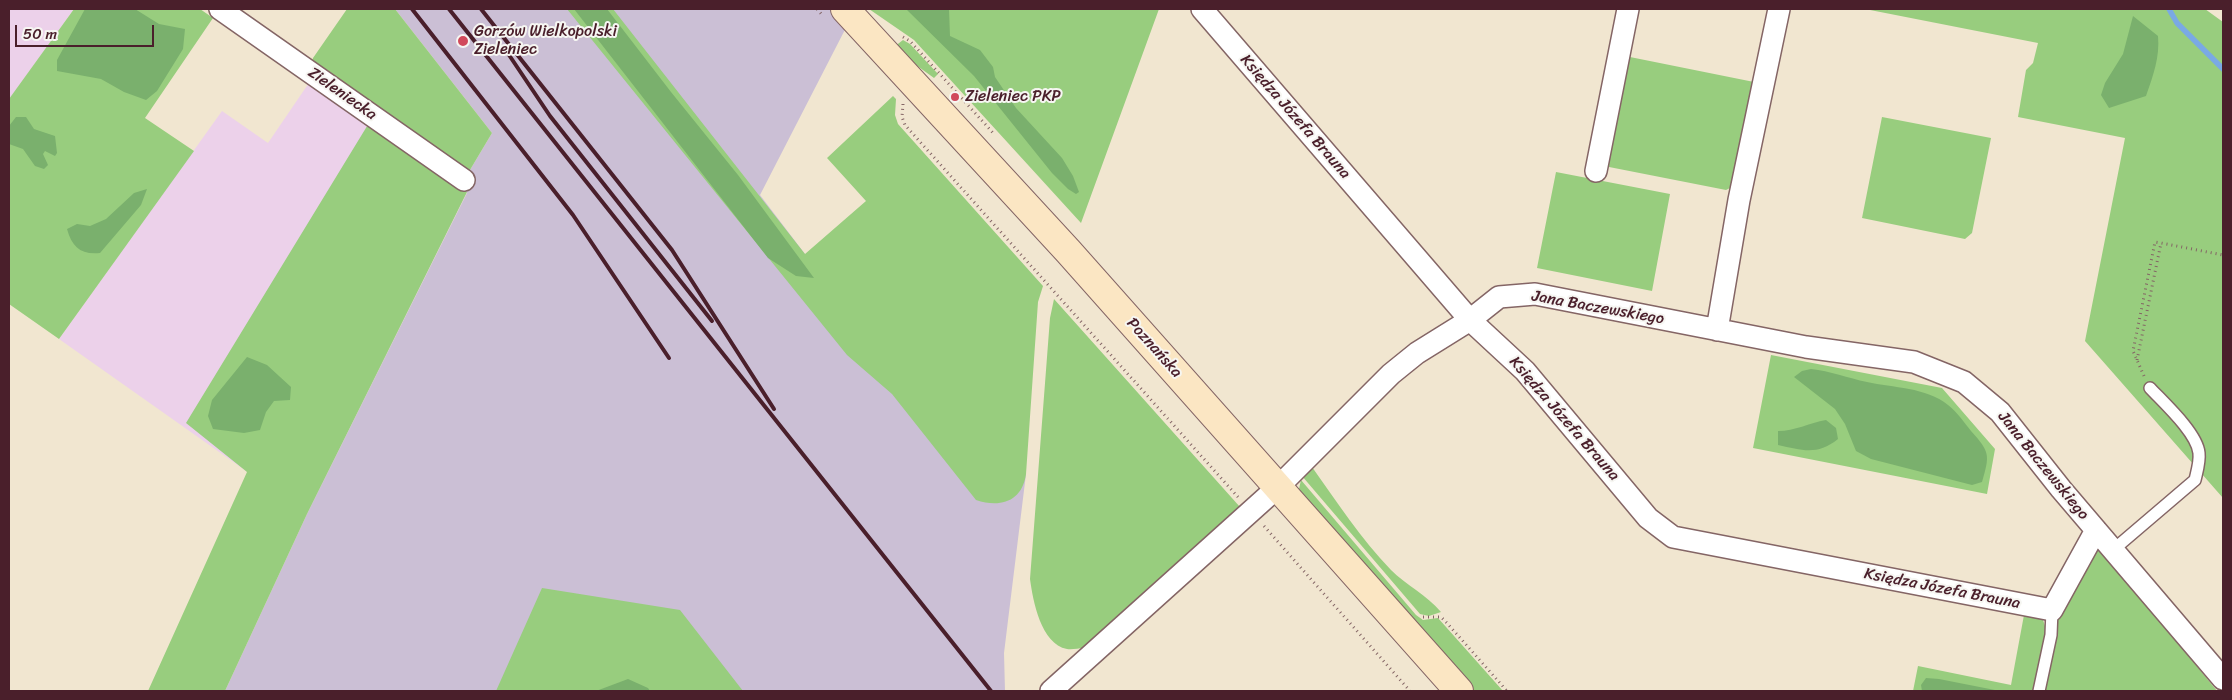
<!DOCTYPE html>
<html>
<head>
<meta charset="utf-8">
<style>
  body { margin:0 }
  #map { position:relative; width:2232px; height:700px; overflow:hidden; background:#f1e6d0; font-family:Sriracha,sans-serif }
  canvas { display:block }
  .frame { position:absolute; inset:0; border:10px solid #4a1f2b; pointer-events:none }
  .scale { position:absolute; left:15px; top:25px; width:139px; height:22px; box-sizing:border-box; border:2px solid #4a1f2b; border-top:0; padding-left:6px; font-size:15px; line-height:18px; white-space:nowrap; color:#4a1f2b; -webkit-text-stroke:4px #f6f6f2; paint-order:stroke }
</style>
</head>
<body>
<div id="map">
<canvas width="2232" height="700"></canvas>
<div class="frame"></div>
<div class="scale">50 m</div>
</div>
<script>
const context = document.querySelector('canvas').getContext('2d');
context.lineJoin = 'round';
function fillPath(path, color) { context.fillStyle = color; context.fill(path, 'evenodd'); }
function strokePath(path, color, width, dash) { context.strokeStyle = color; context.lineWidth = width; context.lineCap = dash ? 'butt' : 'round'; context.setLineDash(dash || []); context.stroke(path); }
function label(font, color, halo, rows, align = 'center') {
  context.font = font + ' Sriracha,sans-serif'; context.lineWidth = 4; context.setLineDash([]); context.textBaseline = 'middle'; context.strokeStyle = halo; context.fillStyle = color; for (const [text, x, y, turn = 0] of rows) {
    context.save(); context.translate(x, y); context.rotate((+turn || 0) * Math.PI / 180); context.textAlign = isNaN(turn) ? turn : align; if (halo) context.strokeText(text, 0, 0); context.fillText(text, 0, 0); context.restore();
  }
}
fillPath(new Path2D(`
  M 9,9 L 74,9 L 9,100 Z
  M 315,74 L 464,180 L 467,192 L 307,514 L 59,339 L 222,111 L 268,143 Z`), '#ecd1ea');
fillPath(new Path2D(`
  M 395,9 L 845,9 L 852,16 L 760,195 L 805,254 L 1026,474 L 1004,653 L 1005,691 L 225,691 L 307,514 L 467,193 L 464,180 L 492,133 Z`), '#cbbfd5');
fillPath(new Path2D(`
  M 74,9 L 200,9 L 213,18 L 145,118 L 194,151 L 59,339 L 9,304 L 9,99 Z
  M 347,9 L 395,9 L 492,133 L 464,180 L 310,71 L 313,58 Z
  M 567,9 L 613,9 L 805,254 L 866,201 L 827,158 L 893,96 L 896,99 L 895,115 L 898,124 L 1043,286 L 1038,302 L 1026,474 C 1022,502 1000,508 976,500 L 892,394 L 847,355 Z
  M 869,9 L 1159,9 L 1081,223 L 914,40 Z
  M 1865,9 L 2205,9 L 2223,22 L 2223,498 L 2085,341 L 2125,138 L 2018,117 L 2026,70 L 2033,63 L 2038,43 Z
  M 903,40 L 910,44 L 938,74 L 934,78 L 898,52 L 894,47 Z
  M 1625,56 L 1754,82 L 1732,187 L 1726,190 L 1604,166 Z
  M 1882,117 L 1991,138 L 1972,233 L 1965,239 L 1862,218 Z
  M 372,118 L 467,192 L 307,514 L 225,691 L 148,691 L 247,472 L 186,423 Z
  M 1556,172 L 1670,194 L 1652,291 L 1537,268 Z
  M 1054,299 L 1240,507 L 1083,648 C 1079,648 1072,650 1067,649 C 1041,644 1033,601 1030,579 L 1050,318 Z
  M 1771,355 L 1942,388 L 1995,449 L 1987,494 L 1753,448 Z
  M 1312,467 C 1337,502 1361,539 1391,570 C 1406,585 1427,595 1441,612 L 1429,616 L 1420,614 L 1302,476 Z
  M 1301,480 L 1416,615 L 1423,620 L 1438,618 L 1503,691 L 1473,691 L 1303,498 L 1299,489 Z
  M 2100,547 L 2217,691 L 2042,691 L 2060,605 L 2088,558 Z
  M 542,588 L 680,610 L 743,691 L 496,691 Z
  M 2024,615 L 2043,620 L 2046,629 L 2034,691 L 1913,691 L 1918,666 L 2011,685 Z`), '#98cd7e');
fillPath(new Path2D(`
  M 85,9 L 135,9 L 159,24 L 185,29 L 183,49 L 157,91 L 146,100 L 124,92 L 101,79 L 57,71 L 57,60 Z
  M 574,9 L 607,9 L 671,92 L 738,175 L 814,278 L 796,276 L 768,258 Z
  M 906,9 L 949,9 L 950,36 L 980,50 L 993,67 L 995,77 L 1016,108 L 1062,158 L 1073,176 L 1079,192 L 1076,194 L 1068,189 L 1052,173 L 974,76 Z
  M 2133,16 L 2158,36 C 2160,57 2153,76 2146,96 L 2109,108 L 2101,95 L 2105,83 L 2123,54 Z
  M 16,117 L 26,117 L 34,129 L 55,136 L 57,153 L 55,156 L 45,151 L 43,154 L 48,165 L 44,169 L 35,166 L 23,149 L 9,144 L 9,126 Z
  M 147,189 L 141,205 L 100,253 C 81,255 72,247 67,229 L 77,224 L 90,226 L 106,219 L 134,193 Z
  M 247,357 L 267,365 L 291,387 L 290,400 L 274,401 L 266,412 L 260,430 L 244,433 L 213,429 L 208,416 L 212,400 Z
  M 1811,369 C 1830,371 1848,378 1867,382 C 1893,388 1926,387 1948,405 C 1957,412 1964,422 1971,431 C 1990,452 1990,455 1982,482 L 1972,485 L 1871,459 L 1856,451 L 1845,424 L 1835,409 L 1794,377 L 1802,371 Z
  M 1826,420 L 1836,428 L 1838,439 C 1817,456 1802,450 1778,445 L 1778,431 C 1795,431 1809,423 1826,420 Z
  M 1926,678 L 1939,679 L 2000,691 L 1922,691 L 1921,685 Z
  M 628,679 L 648,688 L 650,691 L 596,691 Z`), '#7ab06d');
strokePath(new Path2D(`
  M 2169,9 L 2177,23 L 2223,69`), '#7aa9e4', 5.5);
const service = new Path2D(`
  M 2113,550 L 2195,480 C 2197,471 2200,462 2199,453 C 2197,433 2164,403 2150,388
  M 2039,691 L 2051,635 L 2052,610`);
const minor = new Path2D(`
  M 220,9 L 464,180
  M 1202,9 L 1470,320 L 1525,371 L 1648,518 L 1673,537 L 2052,610 L 2096,530
  M 1596,171 L 1628,9
  M 1717,330 L 1739,200 L 1779,9
  M 1051,691 L 1279,486 L 1391,374 L 1417,353 L 1470,320 L 1499,297 L 1535,294 L 1806,347 L 1914,362 L 1964,382 L 2000,412 L 2061,489 L 2223,679`);
const secondary = new Path2D(`
  M 845,9 L 1068,251 L 1459,691`);
strokePath(service, '#846565', 14);
strokePath(minor, '#846565', 24);
strokePath(secondary, '#846565', 30);
strokePath(new Path2D(`
  M 817,9 L 823,16
  M 903,37 L 910,41 L 994,134
  M 903,104 L 902,117 L 905,125 L 1238,497
  M 2137,360 L 2161,243 L 2223,255
  M 2144,376 L 2133,351 L 2155,242 L 2161,243
  M 1264,526 L 1410,691
  M 1423,617 L 1441,617 L 1447,623 L 1507,691`), '#846565', 3, [1, 4]);
strokePath(service, '#fff', 11);
strokePath(minor, '#fff', 21);
strokePath(secondary, '#fbe6c3', 28);
strokePath(new Path2D(`
  M 412,9 L 573,215 L 669,358
  M 449,9 L 991,691
  M 481,9 L 672,250 L 774,409
  M 505,49 L 550,116 L 712,321`), '#4a1f2b', 4);
for (const [x, y, r, color] of [
  [463,41,6,"#d1495b"],
  [955,97,5,"#d1495b"]
]) { const dot = new Path2D(); dot.arc(x, y, r, 0, 2 * Math.PI); context.fillStyle = color; context.fill(dot); strokePath(dot, '#f6f6f2', 2); }
label('16px', '#4a1f2b', '#f6f6f2', [
  ["Gorzów Wielkopolski",474,32],
  ["Zieleniec",474,50],
  ["Zieleniec PKP",965,97]
], 'left');
label('16px', '#4a1f2b', '#f6f6f2', [
  ["Zieleniecka",342,94,35],
  ["Księdza Józefa Brauna",1295,117,49],
  ["Jana Baczewskiego",1598,308,10],
  ["Poznańska",1154,348,48],
  ["Księdza Józefa Brauna",1564,419,49],
  ["Jana Baczewskiego",2043,466,51],
  ["Księdza Józefa Brauna",1942,589,11]
]);
</script>
</body>
</html>
